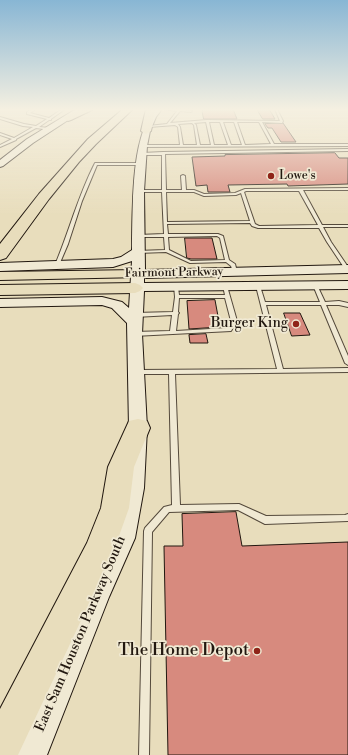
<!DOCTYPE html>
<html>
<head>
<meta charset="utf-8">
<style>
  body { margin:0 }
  canvas { display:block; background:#e8ddbc }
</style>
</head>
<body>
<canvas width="348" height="755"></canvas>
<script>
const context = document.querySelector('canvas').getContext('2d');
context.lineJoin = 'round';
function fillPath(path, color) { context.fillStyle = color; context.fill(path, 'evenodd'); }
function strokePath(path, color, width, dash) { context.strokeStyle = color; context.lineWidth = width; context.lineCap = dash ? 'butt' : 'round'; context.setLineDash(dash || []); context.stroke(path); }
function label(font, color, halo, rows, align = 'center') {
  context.font = font + ' "Libre Bodoni",serif'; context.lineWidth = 3.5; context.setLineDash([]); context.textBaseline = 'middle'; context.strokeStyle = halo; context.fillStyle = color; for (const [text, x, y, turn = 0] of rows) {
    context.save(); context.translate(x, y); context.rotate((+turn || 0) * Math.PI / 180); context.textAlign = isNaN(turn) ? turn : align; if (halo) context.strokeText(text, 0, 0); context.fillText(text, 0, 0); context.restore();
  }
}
const building = new Path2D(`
  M 202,109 L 233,109 L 237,119 L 204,119 Z
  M 257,109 L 269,109 L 275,119 L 263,119 Z
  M 283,123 L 296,142 L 281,142 L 272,128 L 268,128 L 265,124 Z
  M 335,153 L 339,158 L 348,158 L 348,184 L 288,186 L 287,184 L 228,185 L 230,192 L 208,192 L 207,185 L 196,186 L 192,157 L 225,156 L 225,155 Z
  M 185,238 L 212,238 L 217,259 L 191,259 L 187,258 Z
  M 215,300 L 220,327 L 189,329 L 187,301 Z
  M 284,313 L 300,313 L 310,335 L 292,336 Z
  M 206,334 L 208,343 L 190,343 L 189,335 Z
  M 236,512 L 242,546 L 348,542 L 348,755 L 168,755 L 164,546 L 183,546 L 182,514 Z`);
fillPath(building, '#d78a7e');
strokePath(building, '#221810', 1);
const service = new Path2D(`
  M 32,109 L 36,109 L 30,113 L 49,118 L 62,109 L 65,109 L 51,119 L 51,120 L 49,120 L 39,127 L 50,128 L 51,130 L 36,128 L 16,139 L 16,140 L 0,147 L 0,145 L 12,139 L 0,135 L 0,133 L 14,138 L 33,127 L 23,126 L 0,119 L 0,117 L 24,124 L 36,126 L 47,119 L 27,114 L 27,112 Z
  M 162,109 L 180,109 L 192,111 L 191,112 L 180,111 L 170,123 L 207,120 L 280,121 L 275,109 L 277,109 L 283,121 L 282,123 L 262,122 L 274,144 L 348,144 L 348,146 L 142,147 L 143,145 L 180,145 L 178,127 L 175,125 L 149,127 L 148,126 L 167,124 L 177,111 ZM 206,122 L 211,145 L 200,145 L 196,125 L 194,123 ZM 209,122 L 220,122 L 228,145 L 214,145 ZM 223,122 L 234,122 L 242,145 L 231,145 ZM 237,122 L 259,122 L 271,144 L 245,145 ZM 192,123 L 194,125 L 197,145 L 183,145 L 180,127 L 178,124 Z
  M 348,149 L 348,151 L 165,154 L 166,190 L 182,190 L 181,176 L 183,175 L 185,176 L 186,190 L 194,190 L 204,194 L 235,193 L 245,189 L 348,188 L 348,190 L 303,190 L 322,225 L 348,225 L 348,227 L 323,227 L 331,242 L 348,267 L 348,270 L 345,269 L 327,242 L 319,228 L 258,228 L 252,226 L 250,223 L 167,224 L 168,234 L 218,234 L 223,236 L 229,260 L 235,264 L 237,272 L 235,273 L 233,272 L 231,266 L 226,262 L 190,263 L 166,252 L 137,253 L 135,252 L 137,251 L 165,250 L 164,237 L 138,237 L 136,236 L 138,235 L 164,234 L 162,192 L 139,192 L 137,191 L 139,190 L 162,190 L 162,155 L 143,155 L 142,153 L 163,152 ZM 246,191 L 299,191 L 318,225 L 259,226 L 255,224 L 244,192 ZM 166,192 L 194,192 L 204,196 L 236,195 L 241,193 L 250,221 L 167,222 ZM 217,236 L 220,238 L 225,260 L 191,261 L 169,250 L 168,237 Z
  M 95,163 L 141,163 L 143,164 L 141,165 L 97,165 L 82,201 L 68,244 L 59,265 L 57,266 L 55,266 L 55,265 C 69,232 78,196 95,163 Z
  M 313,284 L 317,284 L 317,285 L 325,302 L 339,301 L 348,303 L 348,307 L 339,305 L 326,305 L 348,356 L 348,365 L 345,363 L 321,305 L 266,305 L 283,369 L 348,368 L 348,372 L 175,374 L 180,505 L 239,504 L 266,516 L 345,515 L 348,514 L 348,521 L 265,524 L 238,510 L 169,512 L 152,532 L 149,755 L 139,755 L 144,531 L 145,528 L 164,507 L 172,505 L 169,374 L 138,374 L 135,372 L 138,370 L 277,369 L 256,286 L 258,285 L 260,286 L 265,302 L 320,302 L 313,285 Z
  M 223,285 L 225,285 L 227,286 L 237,321 L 231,331 L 134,336 L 131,334 L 134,332 L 170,331 L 172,315 L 135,317 L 132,315 L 135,313 L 173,312 L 175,297 L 174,286 L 178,286 L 178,287 L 179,295 L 225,295 L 223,286 ZM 179,298 L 225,298 L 231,321 L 227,328 L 176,331 L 178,314 L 179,313 L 178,312 Z`);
const secondary = new Path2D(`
  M 76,109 L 85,109 L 33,143 L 3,166 L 0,167 L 0,160 L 27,139 Z
  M 155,109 L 162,109 L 156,117 L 150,131 L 147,146 L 144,191 L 145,270 L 348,265 L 348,273 L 144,278 L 144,283 L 348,281 L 348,289 L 144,291 L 142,334 L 147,428 L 144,488 L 135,538 L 109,597 L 47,755 L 15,755 L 89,583 L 112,537 L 122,488 L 129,428 L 127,323 L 112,308 L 102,305 L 0,307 L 0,299 L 102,297 L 122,302 L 129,308 L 132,261 L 113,267 L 0,271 L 0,263 L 113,259 L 121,257 L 132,250 C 133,212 130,138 155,109 Z`);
const primary = new Path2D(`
  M 138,270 L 143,271 L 145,274 L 143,277 L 0,280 L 0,272 Z
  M 135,283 L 140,285 L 143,288 L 140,291 L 135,293 L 0,295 L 0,285 Z`);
const motorway = new Path2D(`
  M 81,109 L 94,109 L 71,120 L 68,121 L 63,118 Z
  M 123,109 L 133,109 L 96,144 L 79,162 L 49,199 L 6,258 L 0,260 L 0,244 L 39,194 L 88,139 Z
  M 146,109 L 155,109 L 151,131 L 146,134 L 141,131 Z
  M 138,419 L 147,421 L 150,428 L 134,467 L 129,508 L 114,550 L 18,755 L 0,755 L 0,709 L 87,543 L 101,508 L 108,467 L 129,421 Z`);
strokePath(service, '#54493b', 2);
strokePath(secondary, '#221810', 2);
strokePath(primary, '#221810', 2);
strokePath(motorway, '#221810', 2);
fillPath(service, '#f0e9d3');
fillPath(secondary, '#f0e9d3');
fillPath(primary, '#e8ddbc');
fillPath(motorway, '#e8ddbc');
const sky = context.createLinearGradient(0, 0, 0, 215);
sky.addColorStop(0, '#88b6d4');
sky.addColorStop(0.51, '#f5f0e1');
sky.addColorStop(1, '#f5f0e100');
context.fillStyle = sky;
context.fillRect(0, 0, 348, 215);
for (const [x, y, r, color] of [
  [271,176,4,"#8f2418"],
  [296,324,4,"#8f2418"],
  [257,651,4,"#8f2418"]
]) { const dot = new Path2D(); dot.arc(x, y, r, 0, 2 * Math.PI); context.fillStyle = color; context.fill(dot); strokePath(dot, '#f0e9d3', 1.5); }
label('12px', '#221810', '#f0e9d3', [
  ["Lowe's",279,176]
], 'left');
label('12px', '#221810', '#f0e9d3', [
  ["Fairmont Parkway",174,273,-1]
]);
label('14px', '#221810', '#f0e9d3', [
  ["Burger King",288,324]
], 'right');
label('14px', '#221810', '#f0e9d3', [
  ["East Sam Houston Parkway South",81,634,-67]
]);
label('17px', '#221810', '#f0e9d3', [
  ["The Home Depot",249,651]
], 'right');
</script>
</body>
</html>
